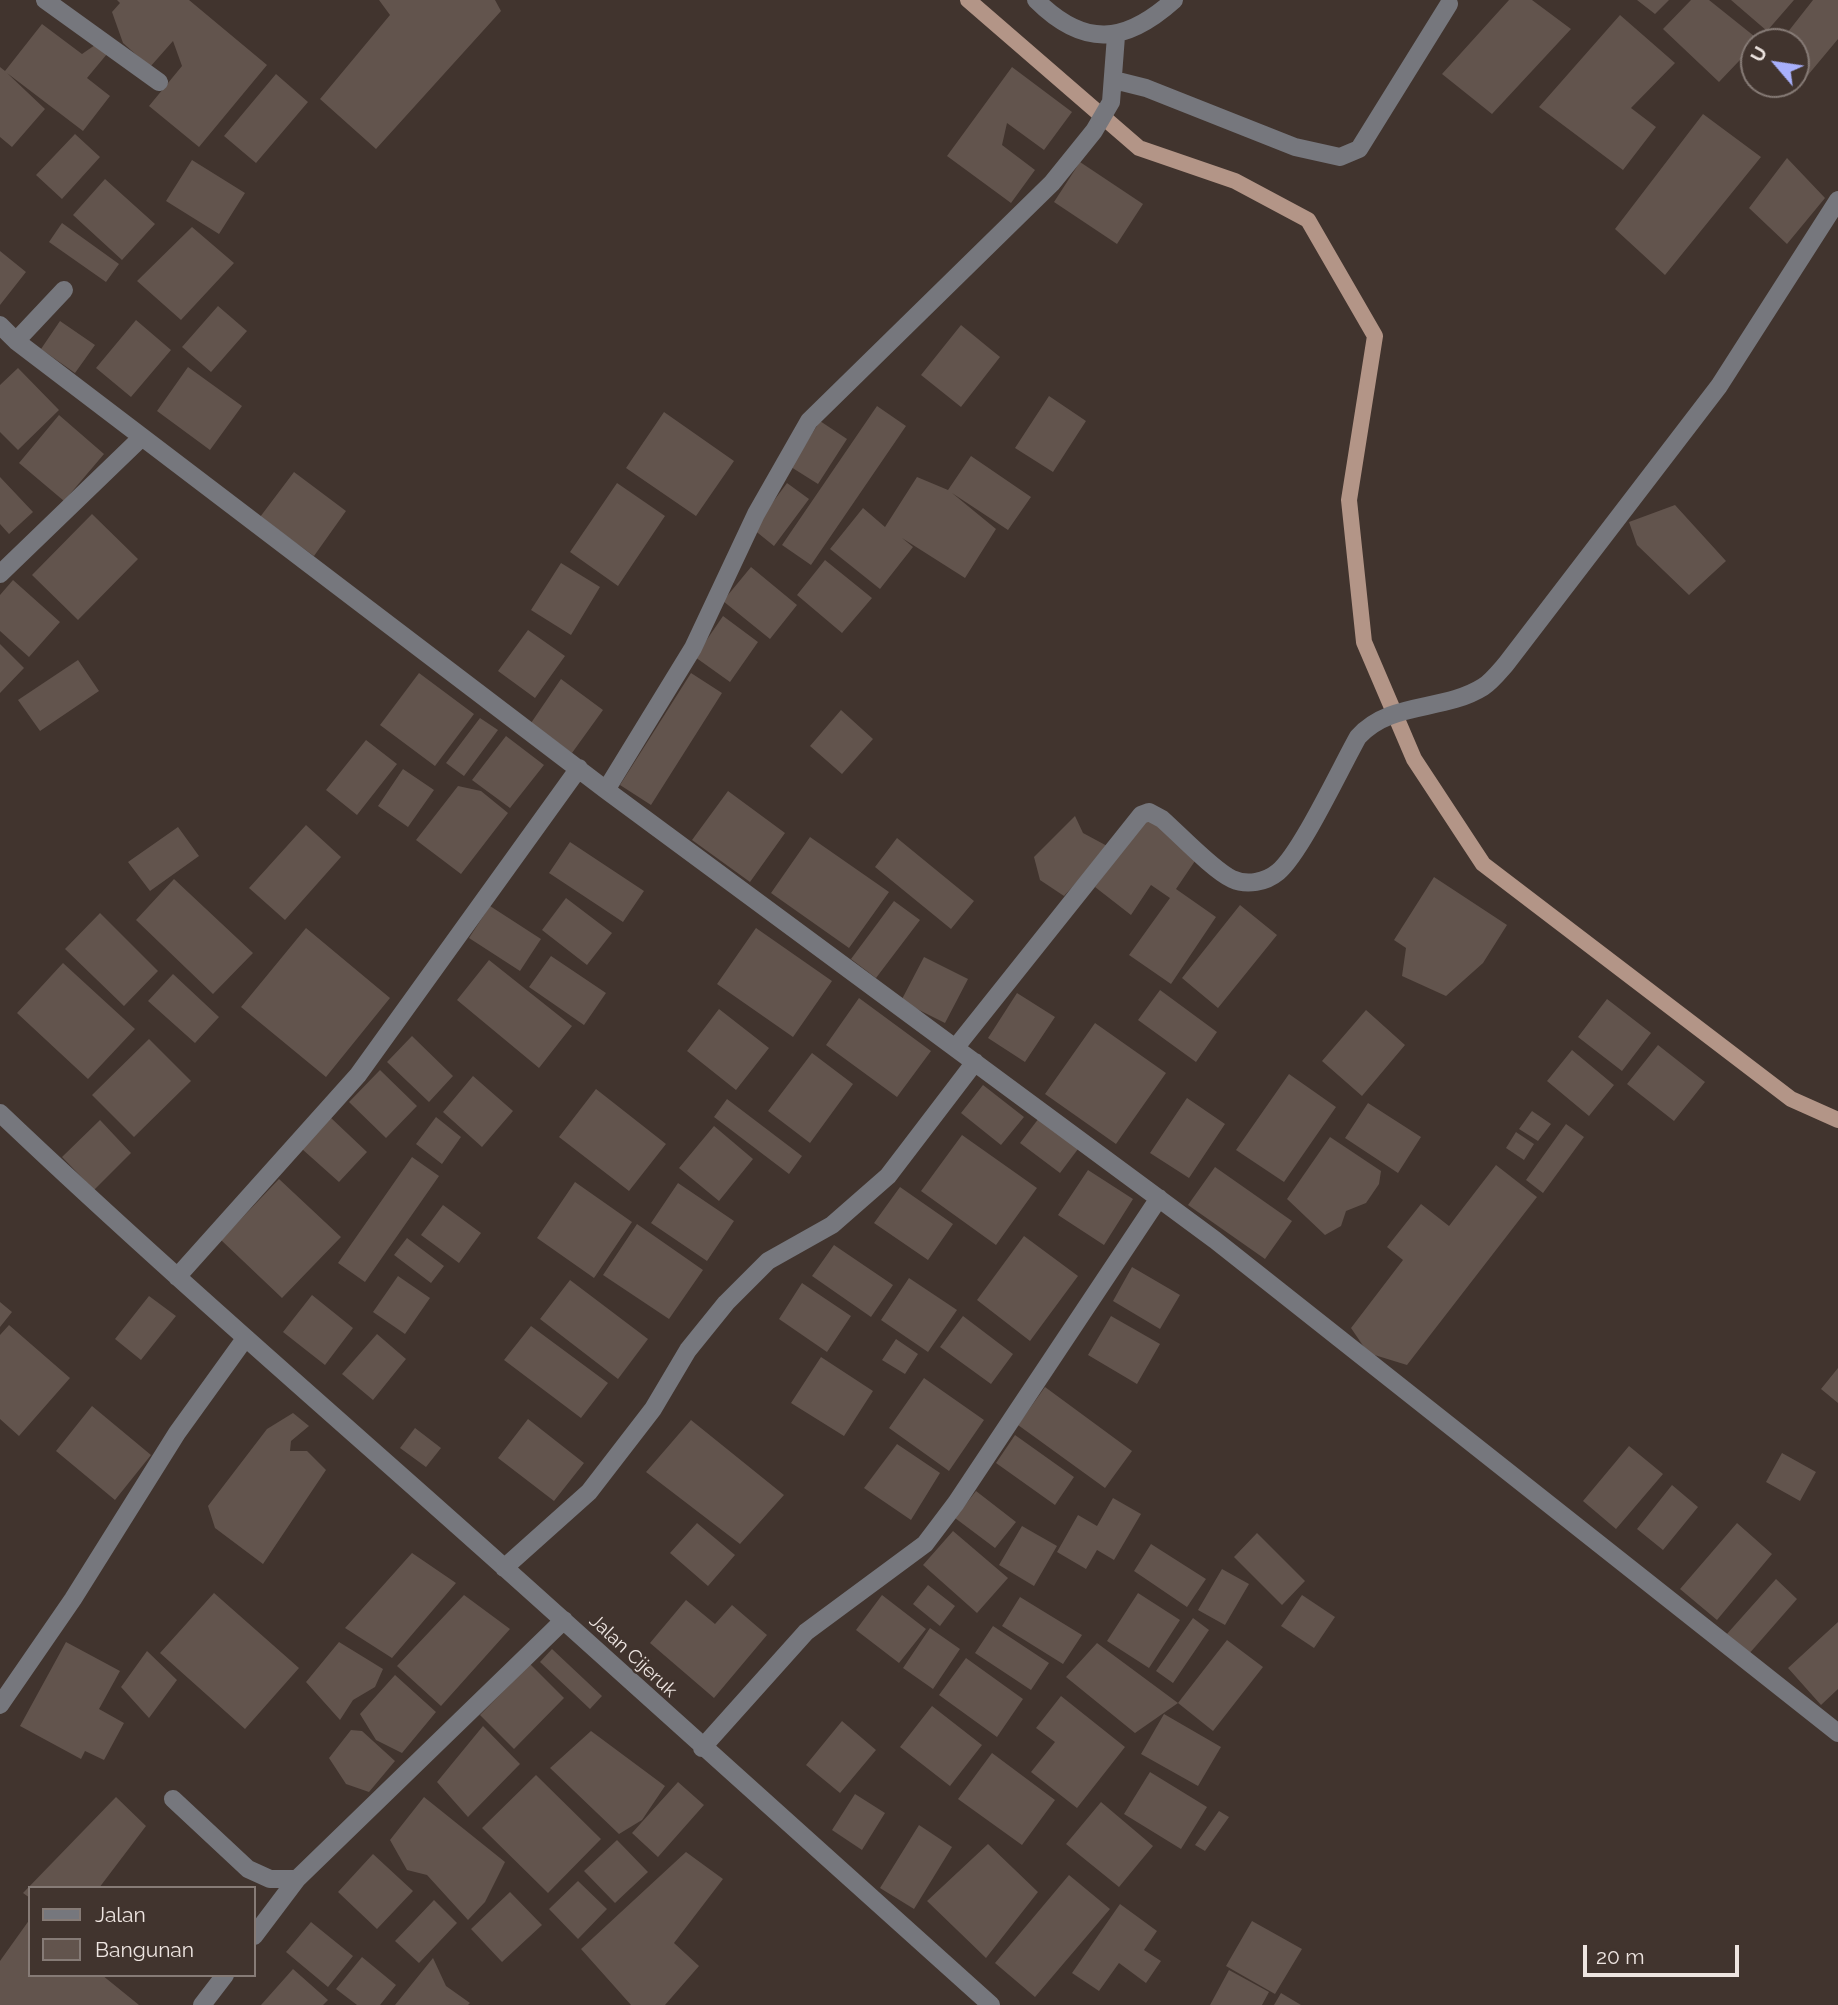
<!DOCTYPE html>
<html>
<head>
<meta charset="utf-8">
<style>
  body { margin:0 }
  #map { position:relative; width:1838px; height:2005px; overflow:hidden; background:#41342e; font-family:Raleway,sans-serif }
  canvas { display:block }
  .legend { position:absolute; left:28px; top:1886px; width:228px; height:91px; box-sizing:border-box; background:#41342e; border:2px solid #867b76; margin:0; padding:9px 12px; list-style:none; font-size:21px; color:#eee5e1 }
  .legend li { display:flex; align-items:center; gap:14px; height:35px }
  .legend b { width:35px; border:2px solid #867b76 }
  .north { position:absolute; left:1740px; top:28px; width:70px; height:70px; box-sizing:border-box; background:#41342e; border:2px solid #867b76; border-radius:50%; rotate:299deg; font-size:19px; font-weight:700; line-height:28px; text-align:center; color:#eee5e1 }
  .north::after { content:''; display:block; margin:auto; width:24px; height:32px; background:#a8b0fc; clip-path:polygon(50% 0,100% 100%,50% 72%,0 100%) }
  .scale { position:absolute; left:1583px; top:1945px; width:156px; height:32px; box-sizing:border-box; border:4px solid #eee5e1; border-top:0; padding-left:9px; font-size:21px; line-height:24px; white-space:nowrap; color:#eee5e1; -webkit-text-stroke:5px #41342e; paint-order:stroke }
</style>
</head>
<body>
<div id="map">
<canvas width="1838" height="2005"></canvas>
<ul class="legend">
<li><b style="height:9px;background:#76777d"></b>Jalan</li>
<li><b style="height:19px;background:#62544d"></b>Bangunan</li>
</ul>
<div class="north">U</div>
<div class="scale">20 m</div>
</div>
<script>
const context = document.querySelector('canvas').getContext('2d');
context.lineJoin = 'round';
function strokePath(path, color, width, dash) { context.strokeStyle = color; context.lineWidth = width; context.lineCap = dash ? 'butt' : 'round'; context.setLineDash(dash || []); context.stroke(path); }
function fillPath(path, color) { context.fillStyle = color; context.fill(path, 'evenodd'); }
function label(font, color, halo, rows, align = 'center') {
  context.font = font + ' Raleway,sans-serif'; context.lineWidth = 5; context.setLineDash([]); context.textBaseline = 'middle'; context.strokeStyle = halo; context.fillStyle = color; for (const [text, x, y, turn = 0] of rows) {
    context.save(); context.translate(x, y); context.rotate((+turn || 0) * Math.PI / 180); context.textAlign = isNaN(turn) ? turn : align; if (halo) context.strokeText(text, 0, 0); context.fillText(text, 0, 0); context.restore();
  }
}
strokePath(new Path2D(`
  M 968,0 L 1139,148 L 1235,181 L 1308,220 L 1375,336 L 1349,500 L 1364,642 L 1414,759 L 1483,864 L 1791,1099 L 1838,1120`), '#b39587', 16);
fillPath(new Path2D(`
  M 117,0 L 189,0 L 267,65 L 199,147 L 149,106 L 182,66 L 173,41 L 150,67 L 123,43 L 112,12 L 120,3 Z
  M 379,0 L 495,0 L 501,11 L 376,149 L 320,99 L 390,15 Z
  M 1509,0 L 1532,0 L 1571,29 L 1492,114 L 1442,74 Z
  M 1637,0 L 1669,0 L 1655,14 Z
  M 1691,0 L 1709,0 L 1759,40 L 1719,82 L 1663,29 Z
  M 1731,0 L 1794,0 L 1767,31 Z
  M 1813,0 L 1838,0 L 1838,39 L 1803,81 L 1796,75 L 1796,42 L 1780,42 Z
  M 1620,15 L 1675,63 L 1631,108 L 1656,127 L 1623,170 L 1539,107 Z
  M 42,24 L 82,54 L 95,45 L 107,54 L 87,78 L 110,96 L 83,131 L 7,73 L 45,109 L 12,147 L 0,137 L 0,67 L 5,71 Z
  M 1012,67 L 1072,112 L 1044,150 L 1007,123 L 1002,145 L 1035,170 L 1011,203 L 947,156 Z
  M 276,74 L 308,102 L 256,163 L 224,136 Z
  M 1703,114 L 1761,157 L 1665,275 L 1615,229 Z
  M 75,134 L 100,157 L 62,199 L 36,175 Z
  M 1787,158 L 1825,198 L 1787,244 L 1749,208 Z
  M 192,160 L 245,193 L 219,234 L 166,201 Z
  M 1080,162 L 1143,204 L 1117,244 L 1054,202 Z
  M 105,179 L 155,224 L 122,260 L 73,215 Z
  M 62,223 L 119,264 L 106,282 L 49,242 Z
  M 192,227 L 234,263 L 181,320 L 137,281 Z
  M 0,251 L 26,272 L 0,305 Z
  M 218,306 L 247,331 L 211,372 L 182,347 Z
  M 136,320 L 171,350 L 131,397 L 96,368 Z
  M 60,321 L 95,345 L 75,373 L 41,349 Z
  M 961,325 L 1000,357 L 961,407 L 921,375 Z
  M 188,367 L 242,406 L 210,450 L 157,411 Z
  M 18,368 L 59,410 L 18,450 L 0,432 L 0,385 Z
  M 1049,396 L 1086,421 L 1053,472 L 1015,448 Z
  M 877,406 L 906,426 L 811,565 L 782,545 Z
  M 664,412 L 734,461 L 696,516 L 626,468 Z
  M 59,415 L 104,454 L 64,501 L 19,463 Z
  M 820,421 L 847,439 L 818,484 L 791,467 Z
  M 971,456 L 1031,497 L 1008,530 L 952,493 L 996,529 L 965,578 L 902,538 L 913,547 L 880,589 L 830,549 L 863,508 L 885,527 L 917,477 L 948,490 Z
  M 294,472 L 346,511 L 314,556 L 260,517 Z
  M 0,477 L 33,512 L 9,534 L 0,524 Z
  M 617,483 L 665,516 L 618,586 L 570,552 Z
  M 787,483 L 809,499 L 774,546 L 753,529 Z
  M 1675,505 L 1726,561 L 1689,595 L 1637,545 L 1629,522 Z
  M 92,514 L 138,559 L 78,620 L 32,575 Z
  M 825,560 L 872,598 L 842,633 L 797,595 Z
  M 561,563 L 600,587 L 571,635 L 531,610 Z
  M 751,567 L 797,605 L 770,639 L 723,601 Z
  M 13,580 L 60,622 L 29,657 L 0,631 L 0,595 Z
  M 723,616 L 758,642 L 730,682 L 695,657 Z
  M 528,630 L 565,656 L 535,698 L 498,671 Z
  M 0,644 L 24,668 L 0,693 Z
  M 78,660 L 99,691 L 40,731 L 18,700 Z
  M 419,673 L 474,714 L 435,766 L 380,725 Z
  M 691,673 L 722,693 L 651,805 L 620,785 Z
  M 561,679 L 603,710 L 572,753 L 531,723 Z
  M 841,710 L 873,739 L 842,774 L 810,746 Z
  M 480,718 L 498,730 L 464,776 L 446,763 Z
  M 506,736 L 544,765 L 510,808 L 472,780 Z
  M 366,740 L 397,764 L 357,815 L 326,790 Z
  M 403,769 L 434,790 L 408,827 L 378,806 Z
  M 458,786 L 481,791 L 508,813 L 461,874 L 416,840 Z
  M 728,791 L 785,833 L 750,882 L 692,840 Z
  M 1148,815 L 1197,858 L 1176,889 L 1216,917 L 1171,984 L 1129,955 L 1170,898 L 1151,885 L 1131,915 L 1095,887 Z
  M 1075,816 L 1083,833 L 1109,847 L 1064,896 L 1040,880 L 1034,857 Z
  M 306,825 L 341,857 L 285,920 L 249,888 Z
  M 178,827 L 199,856 L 150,891 L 128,862 Z
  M 810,837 L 889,892 L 849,948 L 771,893 Z
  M 897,838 L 974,901 L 951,929 L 875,867 Z
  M 570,842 L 644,891 L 623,922 L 549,873 Z
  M 1434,877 L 1507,925 L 1483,963 L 1446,996 L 1402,976 L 1406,948 L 1394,940 Z
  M 174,879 L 253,953 L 213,994 L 136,920 Z
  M 566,898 L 612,933 L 587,965 L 542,930 Z
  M 894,901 L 920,920 L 876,978 L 851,959 Z
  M 1240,905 L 1277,935 L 1218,1008 L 1182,978 Z
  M 490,906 L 541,939 L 520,971 L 469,938 Z
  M 100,913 L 158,971 L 124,1006 L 65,949 Z
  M 306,928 L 390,998 L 326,1077 L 241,1007 Z
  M 756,928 L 832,981 L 793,1037 L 717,984 Z
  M 551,956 L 606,993 L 584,1025 L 529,987 Z
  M 924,957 L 968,979 L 945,1023 L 901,1001 Z
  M 489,960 L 572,1026 L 539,1068 L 457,1000 Z
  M 63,963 L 135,1029 L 88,1079 L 17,1013 Z
  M 173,974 L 219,1017 L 195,1043 L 148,1001 Z
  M 1160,990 L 1217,1032 L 1196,1062 L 1138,1020 Z
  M 1017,993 L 1055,1017 L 1025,1062 L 988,1038 Z
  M 859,998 L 931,1051 L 897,1097 L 826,1045 Z
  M 1607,999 L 1651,1033 L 1622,1071 L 1578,1037 Z
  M 719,1009 L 769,1048 L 736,1090 L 687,1051 Z
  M 1366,1010 L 1405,1045 L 1362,1096 L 1322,1061 Z
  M 1095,1023 L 1166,1073 L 1116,1144 L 1045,1094 Z
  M 412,1036 L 453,1076 L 429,1102 L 387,1062 Z
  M 149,1039 L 191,1081 L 134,1137 L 92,1095 Z
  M 1658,1045 L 1705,1082 L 1674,1121 L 1627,1084 Z
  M 1572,1050 L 1614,1085 L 1589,1116 L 1547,1081 Z
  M 812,1053 L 853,1084 L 810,1143 L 768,1111 Z
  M 380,1070 L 417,1106 L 386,1138 L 349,1102 Z
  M 1289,1074 L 1336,1107 L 1284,1182 L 1236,1150 Z
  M 473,1076 L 513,1111 L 482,1147 L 443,1112 Z
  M 983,1085 L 1024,1117 L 1001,1145 L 961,1113 Z
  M 596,1089 L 666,1144 L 629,1191 L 559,1137 Z
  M 1187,1098 L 1225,1124 L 1189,1178 L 1150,1153 Z
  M 727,1099 L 802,1156 L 789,1174 L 714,1117 Z
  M 1368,1103 L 1421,1137 L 1398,1173 L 1345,1138 Z
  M 1532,1111 L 1551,1124 L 1538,1141 L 1519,1129 Z
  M 330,1117 L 367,1152 L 339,1182 L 302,1149 Z
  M 436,1117 L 461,1137 L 442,1164 L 416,1144 Z
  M 1039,1118 L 1078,1149 L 1060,1173 L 1020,1143 Z
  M 100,1120 L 131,1153 L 94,1190 L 62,1157 Z
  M 1566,1124 L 1584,1137 L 1543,1193 L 1526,1180 Z
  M 714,1126 L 753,1159 L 719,1201 L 679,1168 Z
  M 1516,1132 L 1534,1144 L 1524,1160 L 1506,1148 Z
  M 962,1135 L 1037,1188 L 996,1245 L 921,1191 Z
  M 1330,1137 L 1381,1171 L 1379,1184 L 1366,1203 L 1346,1211 L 1341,1226 L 1325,1235 L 1287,1199 Z
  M 412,1157 L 439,1176 L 365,1282 L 338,1263 Z
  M 1496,1165 L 1537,1197 L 1407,1365 L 1368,1353 L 1351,1328 L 1403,1260 L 1387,1247 L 1421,1204 L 1449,1226 Z
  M 1215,1167 L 1292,1221 L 1265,1259 L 1188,1205 Z
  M 1088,1170 L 1133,1199 L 1104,1245 L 1058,1215 Z
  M 279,1179 L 341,1237 L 282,1298 L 221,1240 Z
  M 575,1182 L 632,1222 L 594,1278 L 537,1238 Z
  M 678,1183 L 734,1221 L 707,1261 L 651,1223 Z
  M 900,1187 L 953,1224 L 928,1260 L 874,1223 Z
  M 443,1205 L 481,1233 L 459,1263 L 421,1235 Z
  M 637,1224 L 703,1270 L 669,1319 L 603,1275 Z
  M 1024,1236 L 1078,1276 L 1030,1341 L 977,1300 Z
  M 407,1238 L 444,1266 L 431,1283 L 394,1255 Z
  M 834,1245 L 893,1285 L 871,1317 L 812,1276 Z
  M 1132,1267 L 1180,1295 L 1160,1329 L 1113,1301 Z
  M 398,1276 L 430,1298 L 405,1334 L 373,1312 Z
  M 909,1278 L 957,1310 L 928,1352 L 881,1320 Z
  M 570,1280 L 648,1339 L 618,1379 L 540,1319 Z
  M 802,1283 L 851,1316 L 827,1352 L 779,1319 Z
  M 312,1295 L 353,1328 L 325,1365 L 283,1332 Z
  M 149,1296 L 176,1316 L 141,1360 L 115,1339 Z
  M 0,1302 L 12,1312 L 0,1327 Z
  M 963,1316 L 1013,1354 L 991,1384 L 940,1347 Z
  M 1111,1316 L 1160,1344 L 1137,1384 L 1088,1355 Z
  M 9,1325 L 70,1378 L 19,1436 L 0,1419 L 0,1335 Z
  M 531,1326 L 608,1383 L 581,1418 L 504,1360 Z
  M 377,1334 L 406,1359 L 373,1400 L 342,1374 Z
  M 896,1339 L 918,1354 L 905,1374 L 882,1360 Z
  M 821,1357 L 873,1391 L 844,1436 L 791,1403 Z
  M 1838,1368 L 1838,1403 L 1821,1389 Z
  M 924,1378 L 984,1420 L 949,1471 L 889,1428 Z
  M 1045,1387 L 1132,1451 L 1105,1488 L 1018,1425 Z
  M 92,1406 L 151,1455 L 115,1500 L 56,1451 Z
  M 293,1413 L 309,1426 L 291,1441 L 290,1451 L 307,1451 L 326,1470 L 263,1564 L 215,1528 L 208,1506 L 267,1429 Z
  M 528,1419 L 584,1463 L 554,1501 L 498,1458 Z
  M 691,1420 L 784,1495 L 740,1544 L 646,1472 Z
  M 415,1428 L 441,1448 L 426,1467 L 400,1448 Z
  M 1015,1435 L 1074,1477 L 1055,1505 L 996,1463 Z
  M 897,1444 L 940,1473 L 911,1520 L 864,1488 Z
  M 1629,1446 L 1663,1474 L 1616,1529 L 1583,1501 Z
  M 1782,1453 L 1816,1472 L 1800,1501 L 1766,1482 Z
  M 1672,1485 L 1698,1507 L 1663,1550 L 1637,1529 Z
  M 976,1491 L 1016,1522 L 995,1548 L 955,1518 Z
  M 1113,1498 L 1141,1514 L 1114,1560 L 1097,1550 L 1086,1569 L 1057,1552 L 1078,1515 L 1097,1526 Z
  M 697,1523 L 735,1555 L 708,1586 L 670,1553 Z
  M 1737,1523 L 1772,1554 L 1717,1620 L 1680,1589 Z
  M 1022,1526 L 1057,1546 L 1034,1586 L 999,1565 Z
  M 953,1531 L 1008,1578 L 977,1613 L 923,1565 Z
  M 1257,1533 L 1305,1581 L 1282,1605 L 1234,1557 Z
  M 1151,1544 L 1206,1579 L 1187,1607 L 1134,1571 Z
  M 412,1553 L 456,1583 L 392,1658 L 345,1628 Z
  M 1222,1569 L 1249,1584 L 1225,1625 L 1198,1610 Z
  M 1776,1579 L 1797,1599 L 1748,1655 L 1726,1635 Z
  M 928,1585 L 955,1606 L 940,1626 L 913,1604 Z
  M 214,1593 L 299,1668 L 245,1729 L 160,1653 Z
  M 1138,1593 L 1180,1620 L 1149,1668 L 1107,1641 Z
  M 464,1595 L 510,1629 L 441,1706 L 397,1666 Z
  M 882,1595 L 926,1629 L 899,1663 L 856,1630 Z
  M 1302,1595 L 1335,1617 L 1314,1648 L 1281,1626 Z
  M 1020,1597 L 1082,1635 L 1063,1664 L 1002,1626 Z
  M 686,1600 L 715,1624 L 732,1605 L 767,1635 L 714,1698 L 650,1643 Z
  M 1193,1618 L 1209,1630 L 1173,1683 L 1156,1671 Z
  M 1838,1622 L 1838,1689 L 1821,1705 L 1788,1668 Z
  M 993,1626 L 1049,1663 L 1031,1690 L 975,1653 Z
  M 930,1628 L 960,1649 L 933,1689 L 903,1668 Z
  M 1227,1640 L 1263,1667 L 1213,1731 L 1178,1703 Z
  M 66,1642 L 120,1671 L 99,1709 L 124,1723 L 104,1760 L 85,1751 L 81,1759 L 20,1726 Z
  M 339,1642 L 383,1669 L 375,1687 L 353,1700 L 340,1720 L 306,1682 Z
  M 1097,1643 L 1178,1703 L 1135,1733 L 1066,1677 Z
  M 552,1649 L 602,1696 L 590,1709 L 540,1662 Z
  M 147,1651 L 177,1680 L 149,1718 L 121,1687 Z
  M 966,1658 L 1023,1699 L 997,1737 L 939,1695 Z
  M 530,1664 L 564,1698 L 514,1749 L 480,1715 Z
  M 395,1675 L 436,1712 L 402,1753 L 376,1740 L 360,1714 Z
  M 1061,1696 L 1125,1747 L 1077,1808 L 1031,1772 L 1055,1742 L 1036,1728 Z
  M 932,1706 L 982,1745 L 950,1786 L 900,1747 Z
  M 1164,1714 L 1221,1747 L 1198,1786 L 1141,1754 Z
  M 842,1721 L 876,1750 L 840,1793 L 806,1765 Z
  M 483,1726 L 520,1764 L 468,1817 L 437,1782 Z
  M 351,1730 L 362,1731 L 395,1761 L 369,1792 L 346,1784 L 329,1758 Z
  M 591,1731 L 665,1786 L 642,1820 L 619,1834 L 550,1768 Z
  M 992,1753 L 1055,1800 L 1022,1845 L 958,1799 Z
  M 1150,1772 L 1207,1807 L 1181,1849 L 1124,1814 Z
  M 536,1775 L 601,1839 L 548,1893 L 482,1828 Z
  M 678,1782 L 704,1805 L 658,1857 L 632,1833 Z
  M 855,1794 L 885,1813 L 862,1850 L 832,1830 Z
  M 116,1797 L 146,1826 L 99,1888 L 30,1888 L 30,1898 L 23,1893 Z
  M 424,1797 L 505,1862 L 485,1902 L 468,1920 L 427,1875 L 407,1870 L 390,1840 Z
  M 1101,1802 L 1153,1846 L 1119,1887 L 1066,1844 Z
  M 1219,1811 L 1229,1817 L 1205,1851 L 1195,1845 Z
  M 919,1825 L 952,1847 L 914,1909 L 880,1888 Z
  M 617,1840 L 648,1872 L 615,1903 L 584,1871 Z
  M 988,1844 L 1038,1892 L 986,1958 L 927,1901 Z
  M 686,1852 L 723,1879 L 674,1943 L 699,1966 L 665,2005 L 631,2005 L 581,1949 Z
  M 373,1854 L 413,1891 L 377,1929 L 338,1892 Z
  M 1069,1875 L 1110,1909 L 1035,1997 L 995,1963 Z
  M 578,1881 L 607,1909 L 578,1939 L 549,1909 Z
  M 510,1892 L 542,1925 L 502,1962 L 471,1929 Z
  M 434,1900 L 457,1923 L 419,1963 L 395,1941 Z
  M 1120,1904 L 1157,1931 L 1144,1950 L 1161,1961 L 1146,1983 L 1119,1963 L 1099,1991 L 1072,1973 Z
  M 30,1919 L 30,1975 L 102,1975 L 139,2005 L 0,2005 L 0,1961 Z
  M 1252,1921 L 1302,1949 L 1275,1994 L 1226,1966 Z
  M 311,1922 L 353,1956 L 328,1987 L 286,1952 Z
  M 362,1957 L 396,1985 L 380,2005 L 357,2005 L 336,1989 Z
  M 433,1958 L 446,1986 L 470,2003 L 468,2005 L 395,2005 Z
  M 293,1969 L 328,2000 L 323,2005 L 261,2005 Z
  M 1229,1970 L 1269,1992 L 1262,2005 L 1210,2005 Z
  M 1281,1993 L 1301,2005 L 1274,2005 Z`), '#62544d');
strokePath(new Path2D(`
  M 45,0 L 159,82
  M 1036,0 C 1084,48 1125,44 1174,0
  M 1114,80 L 1146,88 L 1295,147 L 1340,157 L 1359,149 L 1449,4
  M 0,325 L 16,341 L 606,790 L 1215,1240 L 1838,1733
  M 16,341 L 64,290
  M 0,574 L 141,438
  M 606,790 L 693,648 L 756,514 L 809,421 L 1052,183 L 1094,131 L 1111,102 L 1116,36
  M 956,1047 L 1141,815 L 1149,812 L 1162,819 C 1179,834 1214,871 1232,879 C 1247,886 1266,882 1278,872 C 1301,853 1341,767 1358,737 C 1390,701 1443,712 1483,687 C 1491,682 1499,672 1506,664 L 1719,386 L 1838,200
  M 0,1113 C 183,1287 375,1450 563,1620 C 705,1748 847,1877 991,2005
  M 177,1277 L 358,1075 L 579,768
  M 504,1568 L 589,1492 L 653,1409 L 688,1350 L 726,1303 L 768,1261 L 832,1225 L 888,1176 L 975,1062
  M 0,1705 L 73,1599 L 177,1433 L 244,1340
  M 702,1748 L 806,1632 L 925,1544 L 956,1503 L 1159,1198
  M 173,1799 L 248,1869 L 270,1879 L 297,1879
  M 254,1936 L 297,1879 L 564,1620
  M 202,2005 L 225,1975`), '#76777d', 18);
label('19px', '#eee5e1', '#41342e', [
  ["Jalan Cijeruk",633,1656,43]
]);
</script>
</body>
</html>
